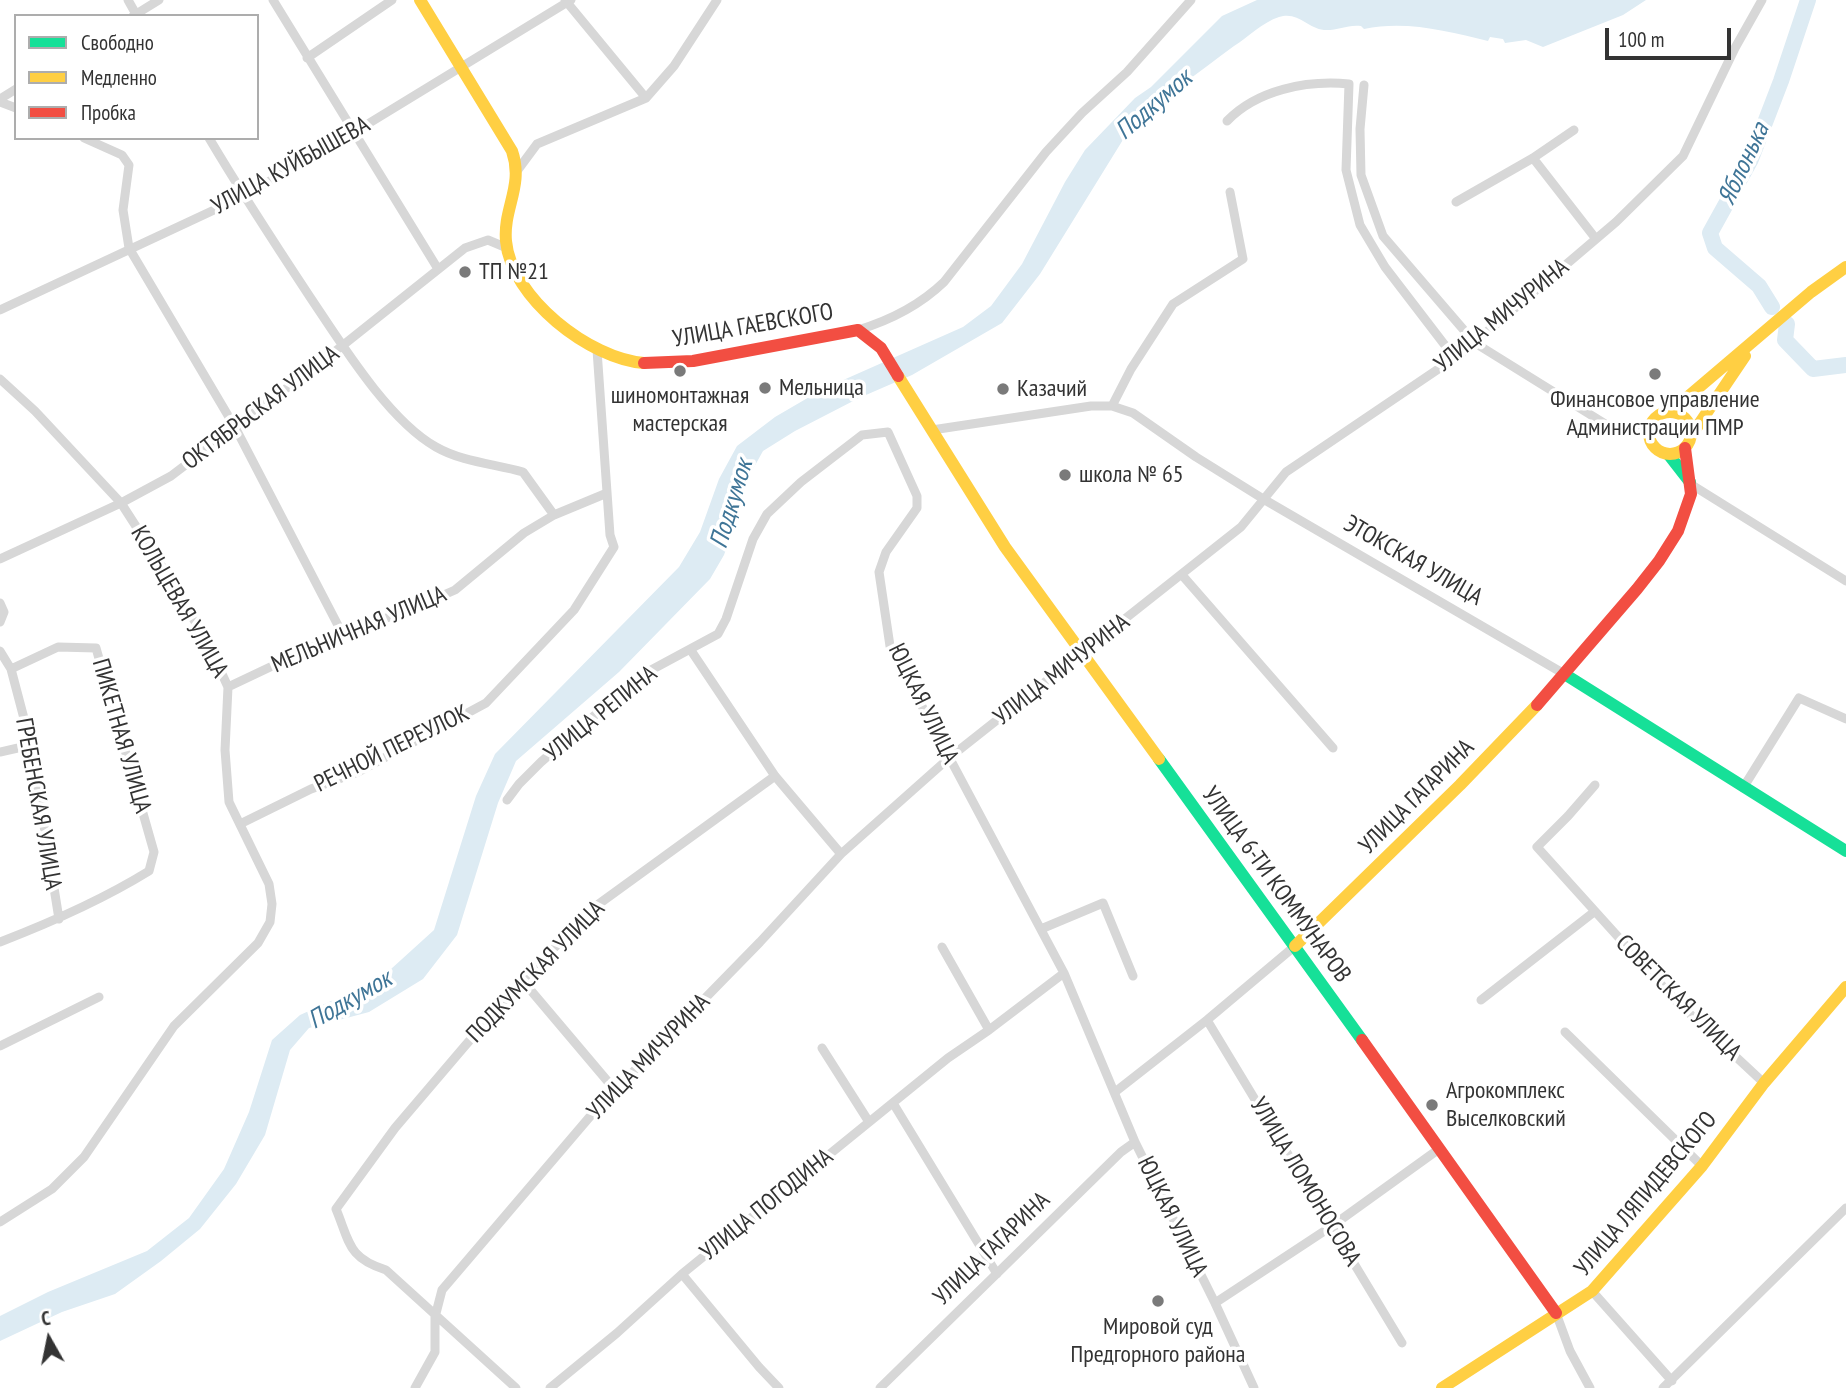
<!DOCTYPE html>
<html>
<head>
<meta charset="utf-8">
<style>
  body { margin:0 }
  #map { position:relative; width:1846px; height:1388px; overflow:hidden; background:#fff; font-family:"PT Sans Narrow",sans-serif }
  canvas { display:block }
  .legend { position:absolute; left:14px; top:14px; width:245px; height:126px; box-sizing:border-box; background:#fff; border:2px solid #adadad; margin:0; padding:9px 12px; list-style:none; font-size:21px; color:#333 }
  .legend li { display:flex; align-items:center; gap:14px; height:35px }
  .legend b { width:35px; border:2px solid #adadad }
  .north { position:absolute; left:14px; top:1304px; width:70px; height:70px; -webkit-text-stroke:5px #fff; paint-order:stroke; rotate:351deg; font-size:19px; font-weight:700; line-height:28px; text-align:center; color:#333 }
  .north::after { content:''; display:block; margin:auto; width:24px; height:32px; background:#333; clip-path:polygon(50% 0,100% 100%,50% 72%,0 100%) }
  .scale { position:absolute; left:1605px; top:28px; width:126px; height:32px; box-sizing:border-box; border:4px solid #333; border-top:0; padding-left:9px; font-size:21px; line-height:24px; white-space:nowrap; color:#333; -webkit-text-stroke:5px #fff; paint-order:stroke }
</style>
</head>
<body>
<div id="map">
<canvas width="1846" height="1388"></canvas>
<ul class="legend">
<li><b style="height:9px;background:#16e098"></b>Свободно</li>
<li><b style="height:9px;background:#ffcf43"></b>Медленно</li>
<li><b style="height:9px;background:#f24e42"></b>Пробка</li>
</ul>
<div class="north">С</div>
<div class="scale">100 m</div>
</div>
<script>
const context = document.querySelector('canvas').getContext('2d');
context.lineJoin = 'round';
function fillPath(path, color) { context.fillStyle = color; context.fill(path, 'evenodd'); }
function strokePath(path, color, width, dash) { context.strokeStyle = color; context.lineWidth = width; context.lineCap = dash ? 'butt' : 'round'; context.setLineDash(dash || []); context.stroke(path); }
function label(font, color, halo, rows, align = 'center') {
  context.font = font + ' "PT Sans Narrow",sans-serif'; context.lineWidth = 7; context.setLineDash([]); context.textBaseline = 'middle'; context.strokeStyle = halo; context.fillStyle = color; for (const [text, x, y, turn = 0] of rows) {
    context.save(); context.translate(x, y); context.rotate((+turn || 0) * Math.PI / 180); context.textAlign = isNaN(turn) ? turn : align; if (halo) context.strokeText(text, 0, 0); context.fillText(text, 0, 0); context.restore();
  }
}
fillPath(new Path2D(`
  M 1257,0 L 1646,0 L 1623,15 L 1543,47 L 1526,40 L 1505,43 L 1503,39 L 1490,37 L 1488,41 C 1448,31 1405,20 1364,29 L 1361,26 C 1348,24 1337,31 1324,30 C 1307,28 1298,11 1279,17 C 1263,22 1248,37 1234,46 C 1198,73 1161,99 1129,130 L 1040,274 L 1002,323 L 912,375 L 859,398 L 795,431 L 763,451 L 738,496 L 734,526 L 724,555 L 710,579 L 619,672 L 516,761 L 498,803 L 457,935 L 423,979 L 369,1012 L 309,1028 L 290,1050 L 265,1135 L 236,1184 L 200,1229 L 161,1261 L 115,1294 L 62,1312 L 0,1341 L 0,1316 L 48,1292 L 147,1251 L 189,1218 L 224,1169 L 249,1112 L 272,1040 L 300,1015 L 380,979 L 434,930 L 476,796 L 495,754 L 679,567 L 700,532 L 719,479 L 737,446 L 775,417 L 823,389 L 963,327 L 991,306 L 1022,264 L 1065,182 L 1085,150 L 1135,98 L 1151,87 L 1222,16 Z`), '#ddebf3');
strokePath(new Path2D(`
  M 1772,307 L 1759,286 L 1715,248 L 1710,233 L 1751,159 L 1781,81 L 1808,0
  M 1787,324 L 1785,340 L 1813,369 L 1846,365`), '#ddebf3', 16);
strokePath(new Path2D(`
  M 128,0 L 137,16
  M 273,0 L 438,269
  M 565,0 L 646,98
  M 133,16 L 159,0
  M 307,58 L 392,0
  M 1364,85 L 1360,129 L 1361,175 L 1383,236 L 1475,343 L 1607,425 L 1620,429 L 1649,426
  M 0,99 L 16,89
  M 0,102 L 16,108
  M 1227,121 C 1257,90 1306,80 1349,84 L 1346,170 L 1360,225 L 1385,267 L 1444,344 L 1457,356
  M 84,138 L 122,155 L 129,165 L 123,210 L 129,248 L 236,429 L 342,633
  M 209,138 C 241,192 275,244 310,297 C 341,343 388,420 436,447 C 462,462 495,464 523,472 L 554,515 L 607,493
  M 1533,158 L 1596,239
  M 517,171 L 537,144 L 646,98 L 674,66 L 717,0
  M 1456,202 L 1533,158 L 1574,130
  M 0,310 L 244,196 L 353,133 L 571,0
  M 858,330 C 891,320 919,306 944,282 L 1046,152 L 1082,113 L 1127,72 L 1191,0
  M 0,379 L 35,411 L 121,503 L 177,590 L 211,650 L 228,687 L 225,750 L 229,802 L 269,884 L 272,904 L 270,922 L 258,943 L 174,1026 L 84,1157 L 52,1189 L 0,1222
  M 1112,406 L 1131,369 L 1173,304 L 1243,259 L 1230,192
  M 932,430 L 1091,406 L 1112,406 L 1133,413 L 1196,457 L 1265,500 L 1566,675
  M 1692,485 L 1846,581
  M 0,559 L 121,503 L 171,476 L 342,346 L 465,248 L 488,240 L 507,248
  M 1182,575 L 1333,748
  M 0,603 L 4,612 L 0,622
  M 690,649 L 775,776 L 841,854
  M 0,651 L 11,669 L 31,745 L 59,919
  M 228,687 L 342,633 L 407,611 L 455,590 L 524,533 L 554,515
  M 0,752 L 31,745
  M 1595,785 L 1568,816 L 1537,847 L 1676,1001 L 1764,1083
  M 1743,788 L 1799,698 L 1846,719
  M 507,800 L 519,784 L 541,762 L 640,676 L 718,634 L 726,619 L 753,539 L 767,514 L 801,482 L 862,435 L 888,432 L 917,496 L 917,508 L 886,552 L 879,572 L 890,646 L 1064,973 L 1135,1142 L 1215,1303 L 1254,1388
  M 240,824 L 311,789 L 358,772 L 486,703 L 574,610 L 614,547 L 610,535 L 597,350
  M 1041,929 L 1103,903 L 1133,976
  M 0,942 C 52,922 102,900 149,871 L 154,852 L 96,648 L 58,647 L 11,669
  M 942,947 L 989,1030
  M 522,980 L 615,1090
  M 1481,1000 L 1594,912
  M 1207,1020 L 1402,1343
  M 1565,1032 L 1702,1166
  M 0,1046 L 99,997
  M 822,1048 L 869,1122
  M 1115,1092 L 1207,1020 L 1295,946
  M 893,1103 L 997,1274
  M 682,1274 L 759,1367 L 779,1388
  M 1592,1291 L 1672,1381
  M 1215,1303 L 1332,1226 L 1439,1149
  M 1556,1313 L 1570,1351 L 1590,1388
  M 415,1388 L 435,1352 L 435,1317 L 442,1290 L 593,1113 L 760,942 L 841,854 L 949,758 L 1241,527 L 1286,472 L 1462,353 L 1616,222 L 1683,156 L 1735,48 L 1762,0
  M 516,1388 L 386,1270 C 348,1258 350,1243 336,1209 L 395,1128 L 464,1047 L 522,980 L 596,906 L 775,776
  M 550,1388 L 617,1333 L 682,1274 L 948,1058 L 989,1030 L 1064,973
  M 880,1388 L 1121,1152 L 1135,1142
  M 1663,1388 L 1846,1208`), '#d7d7d7', 9);
strokePath(new Path2D(`
  M 1669,455 L 1690,482
  M 1566,675 L 1846,851
  M 1159,759 L 1362,1040`), '#16e098', 12);
strokePath(new Path2D(`
  M 420,0 L 512,151 C 524,186 503,208 506,241 C 511,298 590,359 644,363
  M 898,376 L 1005,547 L 1159,759
  M1649 433a21 21 0 1 1 42 0a21 21 0 1 1-42 0Z
  M 1670,412 L 1811,292 L 1846,267
  M 1691,436 L 1745,356
  M 1295,946 L 1460,785 L 1537,705
  M 1442,1388 L 1592,1291 L 1702,1166 L 1764,1083 L 1846,987`), '#ffcf43', 12);
strokePath(new Path2D(`
  M 644,363 L 693,361 L 858,330 L 881,348 L 898,376
  M 1537,705 L 1637,589 L 1659,561 L 1678,531 L 1691,494 L 1685,448
  M 1362,1040 L 1556,1313`), '#f24e42', 12);
for (const [x, y, r, color] of [
  [465,272,7,"#7a7a7a"],
  [680,371,7,"#7a7a7a"],
  [1655,374,7,"#7a7a7a"],
  [765,388,7,"#7a7a7a"],
  [1003,389,7,"#7a7a7a"],
  [1065,475,7,"#7a7a7a"],
  [1432,1105,7,"#7a7a7a"],
  [1158,1301,7,"#7a7a7a"]
]) { const dot = new Path2D(); dot.arc(x, y, r, 0, 2 * Math.PI); context.fillStyle = color; context.fill(dot); strokePath(dot, '#fff', 2.5); }
label('24px', '#333', '#fff', [
  ["УЛИЦА КУЙБЫШЕВА",291,166,-29],
  ["УЛИЦА МИЧУРИНА",1502,316,-39],
  ["УЛИЦА ГАЕВСКОГО",753,326,-10],
  ["ОКТЯБРЬСКАЯ УЛИЦА",261,408,-37],
  ["ЭТОКСКАЯ УЛИЦА",1413,561,30],
  ["КОЛЬЦЕВАЯ УЛИЦА",179,602,60],
  ["МЕЛЬНИЧНАЯ УЛИЦА",359,630,-23],
  ["УЛИЦА МИЧУРИНА",1062,670,-38],
  ["ЮЦКАЯ УЛИЦА",923,704,64],
  ["УЛИЦА РЕПИНА",601,714,-39],
  ["ПИКЕТНАЯ УЛИЦА",121,736,74],
  ["РЕЧНОЙ ПЕРЕУЛОК",392,749,-26],
  ["УЛИЦА ГАГАРИНА",1417,797,-45],
  ["ГРЕБЕНСКАЯ УЛИЦА",38,804,80],
  ["УЛИЦА 6-ТИ КОММУНАРОВ",1276,885,54],
  ["ПОДКУМСКАЯ УЛИЦА",536,972,-46],
  ["СОВЕТСКАЯ УЛИЦА",1678,998,45],
  ["УЛИЦА МИЧУРИНА",649,1057,-46],
  ["УЛИЦА ЛОМОНОСОВА",1305,1182,59],
  ["УЛИЦА ЛЯПИДЕВСКОГО",1646,1194,-50],
  ["УЛИЦА ПОГОДИНА",767,1205,-39],
  ["ЮЦКАЯ УЛИЦА",1172,1217,64],
  ["УЛИЦА ГАГАРИНА",992,1249,-44]
]);
label('24px', '#333', '#fff', [
  ["ТП №21",479,272],
  ["Мельница",779,388],
  ["Казачий",1017,389],
  ["шиномонтажная",680,396,"center"],
  ["мастерская",680,424,"center"],
  ["Финансовое управление",1655,400,"center"],
  ["Администрации ПМР",1655,428,"center"],
  ["школа № 65",1079,475],
  ["Агрокомплекс",1446,1091],
  ["Выселковский",1446,1119],
  ["Мировой суд",1158,1327,"center"],
  ["Предгорного района",1158,1355,"center"]
], 'left');
label('italic 26px', '#3f7597', '#fff', [
  ["Подкумок",1154,105,-41],
  ["Яблонька",1744,164,-65],
  ["Подкумок",732,504,-73],
  ["Подкумок",350,1000,-30]
]);
</script>
</body>
</html>
